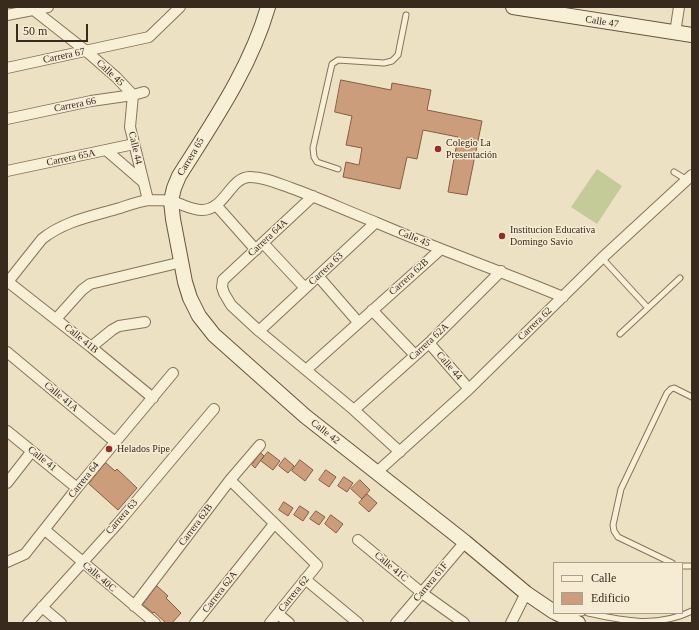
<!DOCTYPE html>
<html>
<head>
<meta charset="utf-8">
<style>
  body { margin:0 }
  #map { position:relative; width:699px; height:630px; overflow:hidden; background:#ede1c4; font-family:"Times New Roman",serif }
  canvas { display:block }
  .frame { position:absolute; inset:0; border:8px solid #382b1e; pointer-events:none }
  .legend { position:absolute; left:553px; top:562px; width:130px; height:52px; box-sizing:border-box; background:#f5ecd3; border:1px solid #a99f8b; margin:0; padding:5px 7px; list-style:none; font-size:12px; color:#382b1e }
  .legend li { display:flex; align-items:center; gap:8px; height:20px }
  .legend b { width:20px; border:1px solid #a99f8b }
  .scale { position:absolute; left:16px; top:24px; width:72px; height:18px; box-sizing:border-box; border:2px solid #382b1e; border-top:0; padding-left:5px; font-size:12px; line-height:14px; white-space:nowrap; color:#382b1e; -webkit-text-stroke:3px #f5ecd3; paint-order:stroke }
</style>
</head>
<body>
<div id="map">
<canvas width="699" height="630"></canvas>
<div class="frame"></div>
<ul class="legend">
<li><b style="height:5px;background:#f8efd7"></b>Calle</li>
<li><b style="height:11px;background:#cb9d7a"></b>Edificio</li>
</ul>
<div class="scale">50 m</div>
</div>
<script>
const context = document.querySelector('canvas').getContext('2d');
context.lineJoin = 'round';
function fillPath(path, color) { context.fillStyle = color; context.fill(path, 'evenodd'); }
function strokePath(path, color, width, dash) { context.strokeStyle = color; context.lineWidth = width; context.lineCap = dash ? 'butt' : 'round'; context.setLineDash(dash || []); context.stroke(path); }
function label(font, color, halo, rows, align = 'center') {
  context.font = font + ' "Times New Roman",serif'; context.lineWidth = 3; context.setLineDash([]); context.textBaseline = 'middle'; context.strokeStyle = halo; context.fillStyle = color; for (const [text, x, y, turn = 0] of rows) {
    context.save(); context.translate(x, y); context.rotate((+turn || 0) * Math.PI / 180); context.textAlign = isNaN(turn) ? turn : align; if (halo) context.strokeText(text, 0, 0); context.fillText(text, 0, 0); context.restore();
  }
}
fillPath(new Path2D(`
  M 597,169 L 622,186 L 597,224 L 571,207 Z`), '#c4cb98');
const building = new Path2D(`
  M 341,80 L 391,90 L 392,83 L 431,90 L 427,110 L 482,121 L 467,195 L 448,192 L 458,137 L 423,130 L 417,159 L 407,157 L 400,189 L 343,177 L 346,162 L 359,165 L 362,148 L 346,145 L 352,116 L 335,112 Z
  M 268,452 L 280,461 L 273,470 L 261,461 Z
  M 261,453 L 264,456 L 255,468 L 252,465 Z
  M 285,458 L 294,466 L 288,473 L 279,466 Z
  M 300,460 L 313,470 L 305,481 L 292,471 Z
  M 106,463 L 115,471 L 117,469 L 137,488 L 118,510 L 89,484 Z
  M 326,470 L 336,477 L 329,487 L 319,480 Z
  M 344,477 L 353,483 L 347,492 L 338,486 Z
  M 360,480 L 370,490 L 362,499 L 351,489 Z
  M 367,494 L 377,503 L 369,512 L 359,503 Z
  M 284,502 L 293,508 L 288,516 L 279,510 Z
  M 300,506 L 309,512 L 303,521 L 294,515 Z
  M 316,511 L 325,517 L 319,525 L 310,519 Z
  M 331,515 L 343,524 L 336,533 L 325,524 Z
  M 157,586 L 168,596 L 166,598 L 181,613 L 172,623 L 166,623 L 154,612 L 153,613 L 143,605 Z`);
fillPath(building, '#cb9d7a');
strokePath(building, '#865d41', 1);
const lane = new Path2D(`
  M 338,169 L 317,162 L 314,157 L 313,148 L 332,64 L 338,60 L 384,63 L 392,61 L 398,55 L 406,15
  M 674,172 L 687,180
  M 602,258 L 648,308
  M 620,334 L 680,278
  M 672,563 L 618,537 L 614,531 L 613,525 L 621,489 L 667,393 L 671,389 L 674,388 L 692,397
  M 682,566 L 692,566
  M 588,613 C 624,621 657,628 692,611
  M 569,614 L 582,613`);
const street = new Path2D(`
  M 30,7 L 86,51 L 116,77 L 133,95 L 130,127 L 148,200
  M 7,15 L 48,7
  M 675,33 L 679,7
  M 7,68 L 149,37 L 180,7
  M 7,119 L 91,101 L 133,95 L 144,92
  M 106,150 L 143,182
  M 7,171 L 134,144
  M 313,196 L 223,280 L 222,287 L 224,293 L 231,305 L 259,331 L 354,410 L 400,452
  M 216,205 L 256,250
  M 263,243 L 305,288
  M 318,276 L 358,322
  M 7,281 L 91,347 L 153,398
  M 7,283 L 42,239 C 64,221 93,216 120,208 C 129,205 140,201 149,200 C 156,200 164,200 170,201 C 181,203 191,210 202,210 C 225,210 230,177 250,177 C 264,177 277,183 291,188 C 319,198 347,211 375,222 C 437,249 501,271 563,297
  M 372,310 L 415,355
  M 56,319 L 82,290 L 90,284 L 182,262
  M 259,331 L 375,223
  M 429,343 L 469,389
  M 91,347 L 112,330 L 119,326 L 145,322
  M 7,352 L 115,442
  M 306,370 L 441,249
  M 354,410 L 429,343 L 501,271
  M 7,431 L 77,488
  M 377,472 L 469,389 L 602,258 L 692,175
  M 230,480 L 317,565 L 270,623
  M 7,483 L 32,451
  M 45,530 L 155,623
  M 358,540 L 422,593 L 464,623
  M 7,562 L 25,554 L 77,488 L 173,373
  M 305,579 L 358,623
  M 134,606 L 230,480 L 260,445
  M 42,607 L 61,623
  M 278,614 L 289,623
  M 28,623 L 119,522 L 214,409
  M 195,623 L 274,524
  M 396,623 L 465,542
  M 511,623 L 526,593`);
const secondary = new Path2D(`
  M 268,7 C 250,69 213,122 179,176 L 174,188 L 171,201 L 173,219 L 185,282 L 190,298 L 199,316 L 214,335 L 305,416 L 465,542 L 526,593 L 554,612
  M 513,7 L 692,35
  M 556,613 L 578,623`);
strokePath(lane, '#87735b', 7);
strokePath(street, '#87735b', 12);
strokePath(secondary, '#69543e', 16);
strokePath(lane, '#f8efd7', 5);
strokePath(street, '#f8efd7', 10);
strokePath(secondary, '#f8efd7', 14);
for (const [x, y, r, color] of [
  [438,149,4,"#952d2c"],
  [502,236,4,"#952d2c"],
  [109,449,4,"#952d2c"]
]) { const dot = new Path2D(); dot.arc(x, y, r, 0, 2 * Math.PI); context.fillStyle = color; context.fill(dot); strokePath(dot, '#f5ecd3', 1.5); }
label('10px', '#382b1e', '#f5ecd3', [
  ["Calle 47",602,22,9],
  ["Carrera 67",64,56,-12],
  ["Calle 45",110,73,43],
  ["Carrera 66",75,105,-11],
  ["Calle 44",135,148,77],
  ["Carrera 65",191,157,-59],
  ["Carrera 65A",71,158,-12],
  ["Carrera 64A",268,238,-43],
  ["Calle 45",414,238,22],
  ["Carrera 63",326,269,-43],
  ["Carrera 62B",409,277,-42],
  ["Carrera 62",535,324,-44],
  ["Calle 41B",81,339,39],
  ["Carrera 62A",429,342,-43],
  ["Calle 44",449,366,49],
  ["Calle 41A",61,397,40],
  ["Calle 42",325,432,38],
  ["Calle 41",42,459,39],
  ["Carrera 64",84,480,-51],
  ["Carrera 63",122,517,-49],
  ["Carrera 62B",196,525,-53],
  ["Calle 41C",391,567,40],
  ["Calle 40C",99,577,40],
  ["Carrera 61F",431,582,-50],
  ["Carrera 62A",220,592,-52],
  ["Carrera 62",294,594,-51]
]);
label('10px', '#382b1e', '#f5ecd3', [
  ["Colegio La",446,143],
  ["Presentación",446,155],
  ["Institucion Educativa",510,230],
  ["Domingo Savio",510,242],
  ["Helados Pipe",117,449]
], 'left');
</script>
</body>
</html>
